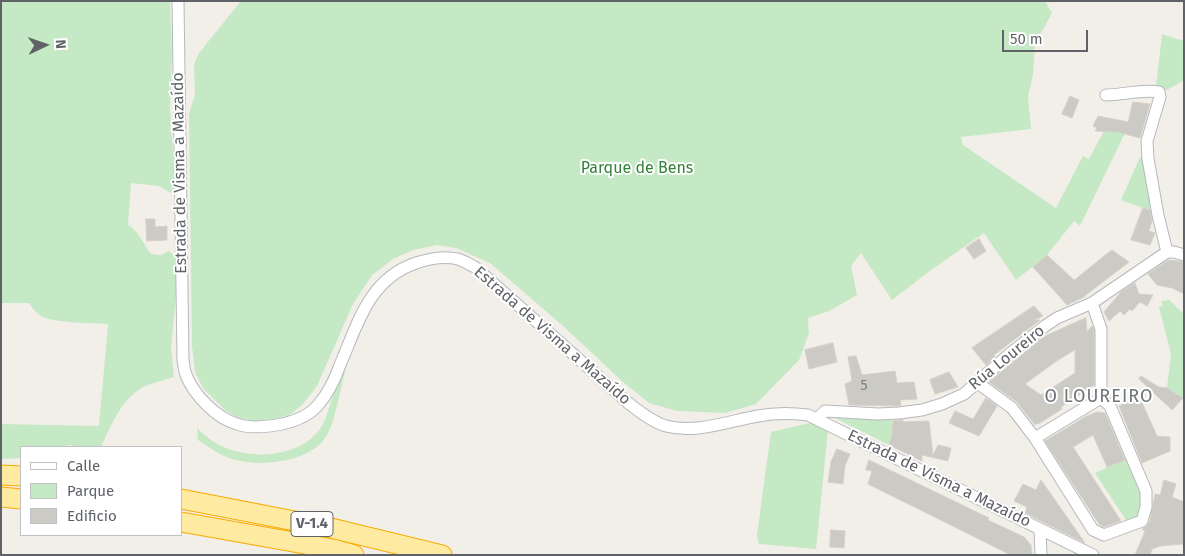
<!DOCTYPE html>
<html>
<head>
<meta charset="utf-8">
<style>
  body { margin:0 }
  #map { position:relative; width:1185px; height:556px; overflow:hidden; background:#f1efe8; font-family:"Fira Sans",sans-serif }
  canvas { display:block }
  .frame { position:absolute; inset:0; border:2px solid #5f6368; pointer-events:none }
  .legend { position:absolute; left:20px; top:446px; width:162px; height:90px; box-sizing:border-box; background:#fff; border:1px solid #bfc1c3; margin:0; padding:6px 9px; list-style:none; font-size:15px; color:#5f6368 }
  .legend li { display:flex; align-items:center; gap:10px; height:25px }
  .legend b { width:25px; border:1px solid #bfc1c3 }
  .north { position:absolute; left:20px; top:20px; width:50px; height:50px; -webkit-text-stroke:4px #fff; paint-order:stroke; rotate:87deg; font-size:14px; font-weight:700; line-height:20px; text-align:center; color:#5f6368 }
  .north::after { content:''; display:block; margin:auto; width:18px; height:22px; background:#5f6368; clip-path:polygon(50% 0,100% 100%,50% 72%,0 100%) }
  .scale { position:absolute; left:1002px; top:30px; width:86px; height:22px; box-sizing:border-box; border:2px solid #5f6368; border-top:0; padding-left:6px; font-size:15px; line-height:18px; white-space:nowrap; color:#5f6368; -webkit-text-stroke:4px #fff; paint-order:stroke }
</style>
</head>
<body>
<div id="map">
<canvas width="1185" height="556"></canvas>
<div class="frame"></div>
<ul class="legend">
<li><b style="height:6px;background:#fff"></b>Calle</li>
<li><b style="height:14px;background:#c5e8c5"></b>Parque</li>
<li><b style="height:14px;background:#cccac5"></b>Edificio</li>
</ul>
<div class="north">N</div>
<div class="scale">50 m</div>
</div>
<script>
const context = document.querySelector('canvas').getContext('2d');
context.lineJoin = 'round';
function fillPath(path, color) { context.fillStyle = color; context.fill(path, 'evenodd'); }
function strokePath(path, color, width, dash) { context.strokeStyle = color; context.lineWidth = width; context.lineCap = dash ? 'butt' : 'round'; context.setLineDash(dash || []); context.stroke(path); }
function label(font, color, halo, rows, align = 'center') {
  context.font = font + ' "Fira Sans",sans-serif'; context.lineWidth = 4; context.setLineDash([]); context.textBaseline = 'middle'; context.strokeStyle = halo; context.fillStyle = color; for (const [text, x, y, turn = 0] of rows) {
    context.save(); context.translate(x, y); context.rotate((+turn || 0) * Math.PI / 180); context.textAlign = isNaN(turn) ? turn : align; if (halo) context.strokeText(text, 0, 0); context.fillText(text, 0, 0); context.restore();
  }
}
fillPath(new Path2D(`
  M 1,1 L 170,1 L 172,54 L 170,109 L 176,196 L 159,186 L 131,183 L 128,225 C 138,230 144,245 151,254 L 161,255 L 169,251 L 176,257 L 176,295 L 171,347 L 174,377 C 165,380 156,382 147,385 C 122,397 112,423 101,447 L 77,447 L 71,445 L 55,447 L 21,447 L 21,458 L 1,459 L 1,424 L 99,426 L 108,324 C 92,323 57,323 43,317 C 37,314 33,309 29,303 L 1,303 Z
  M 241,1 L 1045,1 L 1052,13 L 1035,44 L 1033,75 L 1028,96 L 1031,129 L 961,137 L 963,145 L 1056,208 L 1083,156 L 1089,159 L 1104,131 L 1119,132 L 1125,133 L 1080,226 L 1074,221 L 1047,255 L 1016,280 L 984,233 L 931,270 L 892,300 L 861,253 L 851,266 L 857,295 L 829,311 L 808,318 L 809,333 L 799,360 L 756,404 L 725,413 L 677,411 L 649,403 L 623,382 L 562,325 L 490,263 L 456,248 L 437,245 L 413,250 L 393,259 L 372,275 L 353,304 L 317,386 L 303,404 L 291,414 L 275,419 L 256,421 L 239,418 L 225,410 L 203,388 L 195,372 L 192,346 L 189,113 L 195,95 L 194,64 L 199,53 Z
  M 1162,34 L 1184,41 L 1184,80 L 1167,90 L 1156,87 Z
  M 1140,157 L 1146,157 L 1154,212 L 1121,200 Z
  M 1169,300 L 1184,314 L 1184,398 L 1167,388 L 1171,354 L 1159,307 L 1163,305 L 1161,301 Z
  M 346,368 C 341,385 335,422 327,435 C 311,464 252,469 224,456 C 215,452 207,445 198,440 L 197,428 C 205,436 215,444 226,448 C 254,459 294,457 316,434 C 326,424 328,409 333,396 C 336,386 341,377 346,368 Z
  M 829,415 L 892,416 L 892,435 L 889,445 Z
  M 810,423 L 828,430 L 816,549 L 759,544 L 757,535 L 771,432 Z
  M 1126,459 L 1143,495 L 1139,516 L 1128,523 L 1095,473 Z`), '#c5e8c5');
const building = new Path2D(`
  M 1070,96 L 1079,100 L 1072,118 L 1062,114 Z
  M 1133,102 L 1150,104 L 1140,138 L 1118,132 L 1095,131 L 1097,128 L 1093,126 L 1098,116 L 1128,122 Z
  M 1143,208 L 1150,210 L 1152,221 L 1149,231 L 1155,233 L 1150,245 L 1131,240 Z
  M 146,219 L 155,219 L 155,227 L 167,226 L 167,240 L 147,241 Z
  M 979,239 L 986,251 L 974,259 L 966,248 Z
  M 1112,250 L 1129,262 L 1082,298 L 1067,305 L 1033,267 L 1047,255 L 1074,280 Z
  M 1169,260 L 1184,262 L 1184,294 L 1172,288 L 1157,285 L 1148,274 Z
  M 1135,283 L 1139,294 L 1153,295 L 1147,306 L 1140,302 L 1132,311 L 1130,309 L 1124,315 L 1120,311 L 1109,321 L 1104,312 L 1121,292 Z
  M 1034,306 L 1043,316 L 1034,320 L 1040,320 L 994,355 L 995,357 L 986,365 L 972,348 Z
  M 1086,318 L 1087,332 L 1092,326 L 1094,330 L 1094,385 L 1061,407 L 1062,409 L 1038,424 L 1037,423 L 1035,425 L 1017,402 L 989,382 L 1043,337 ZM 1075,350 L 1075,373 L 1041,395 L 1025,384 L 1055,362 Z
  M 833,343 L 837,362 L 809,369 L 805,350 Z
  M 856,356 L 862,375 L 895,371 L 897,383 L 914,382 L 917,399 L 900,400 L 901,405 L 898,406 L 849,405 L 845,384 L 852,381 L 848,357 Z
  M 949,372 L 958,387 L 935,394 L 930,380 Z
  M 1141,376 L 1159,387 L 1167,388 L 1183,398 L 1172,410 L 1139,379 Z
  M 986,398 L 997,406 L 979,436 L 949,423 L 955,411 L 973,419 Z
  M 1140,398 L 1157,436 L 1170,437 L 1170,451 L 1142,463 L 1119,406 Z
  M 1097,412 L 1105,413 L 1125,460 L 1107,467 L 1093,435 L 1073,447 L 1121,521 L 1104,527 L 1099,524 L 1045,441 L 1085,417 Z
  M 903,420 L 903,422 L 929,421 L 933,455 L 938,445 L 951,448 L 948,461 L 922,455 L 922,461 L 889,445 L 892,435 L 893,421 Z
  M 837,449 L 850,454 L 845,466 L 843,484 L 828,482 L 831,462 Z
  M 869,460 L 989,518 L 988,520 L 1024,537 L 1031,545 L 1032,555 L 1011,555 L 868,484 L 872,471 L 866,470 Z
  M 1041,480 L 1085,543 L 1025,513 L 1027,507 L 1014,501 L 1023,484 L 1036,490 Z
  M 1164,480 L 1176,484 L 1172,497 L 1184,502 L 1184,544 L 1160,546 L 1152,549 L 1150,555 L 1135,555 L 1145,531 L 1142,529 L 1147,526 L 1150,521 L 1155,494 L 1160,495 Z
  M 831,530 L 845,531 L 844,548 L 830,547 Z`);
fillPath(building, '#cccac5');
strokePath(building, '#d6d1c6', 1);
const minor = new Path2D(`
  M 178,1 L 183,360 C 184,365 184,370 186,375 C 194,395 216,418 237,424 C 251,429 267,427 282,424 C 295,421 309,416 318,405 C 328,394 335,379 340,365 C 358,323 369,279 416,263 C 428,259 445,256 458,259 C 464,261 470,265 475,267 L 627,402 C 639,411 652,422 666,426 C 696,434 729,421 758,416 C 774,413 792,413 808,415 L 1093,555
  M 1106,95 C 1124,95 1141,89 1159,92 L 1160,97 L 1147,141 L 1148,159 L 1158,215 L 1167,252
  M 1092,303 L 1101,329 L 1101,398 L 1110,406 L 1146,491 L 1146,507 L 1142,521 L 1104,535 L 1093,530
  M 978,383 L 1012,408 L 1035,438 L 1093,530
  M 817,419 L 825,411 L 878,414 L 899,413 L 922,410 L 942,404 L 964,394 L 1012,352 L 1045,326 L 1057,318 L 1092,303 L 1167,252 L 1174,252 L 1184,255
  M 1035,438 L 1101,398
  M 1040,529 L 1041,555`);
const trunk = new Path2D(`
  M 1,475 L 21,476
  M 1,497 L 21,499
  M 181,499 L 331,528 L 442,555
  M 181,522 L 333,549 L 354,555`);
strokePath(minor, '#b5b8bc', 13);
strokePath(trunk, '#f9ab00', 21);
strokePath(minor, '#fff', 11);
strokePath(trunk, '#feeaa1', 19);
label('14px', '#7a7d7f', null, [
  ["5",864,386]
]);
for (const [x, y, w] of [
  [312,524,42]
]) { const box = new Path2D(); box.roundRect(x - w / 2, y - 12.5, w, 25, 4); context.fillStyle = '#fff'; context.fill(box); strokePath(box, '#5f6368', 1); }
label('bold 15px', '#5f6368', null, [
  ["V-1.4",312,524]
]);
label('16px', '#348238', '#fff', [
  ["Parque de Bens",637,169]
]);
label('16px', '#5f6368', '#fff', [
  ["Estrada de Visma a Mazaído",180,173,-91],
  ["Estrada de Visma a Mazaído",552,336,41],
  ["Rúa Loureiro",1007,358,-39],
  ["Estrada de Visma a Mazaído",939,479,26]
]);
context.letterSpacing = '1px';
label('18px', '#70757a', '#fff', [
  ["O LOUREIRO",1099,397]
]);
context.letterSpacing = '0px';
</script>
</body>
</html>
